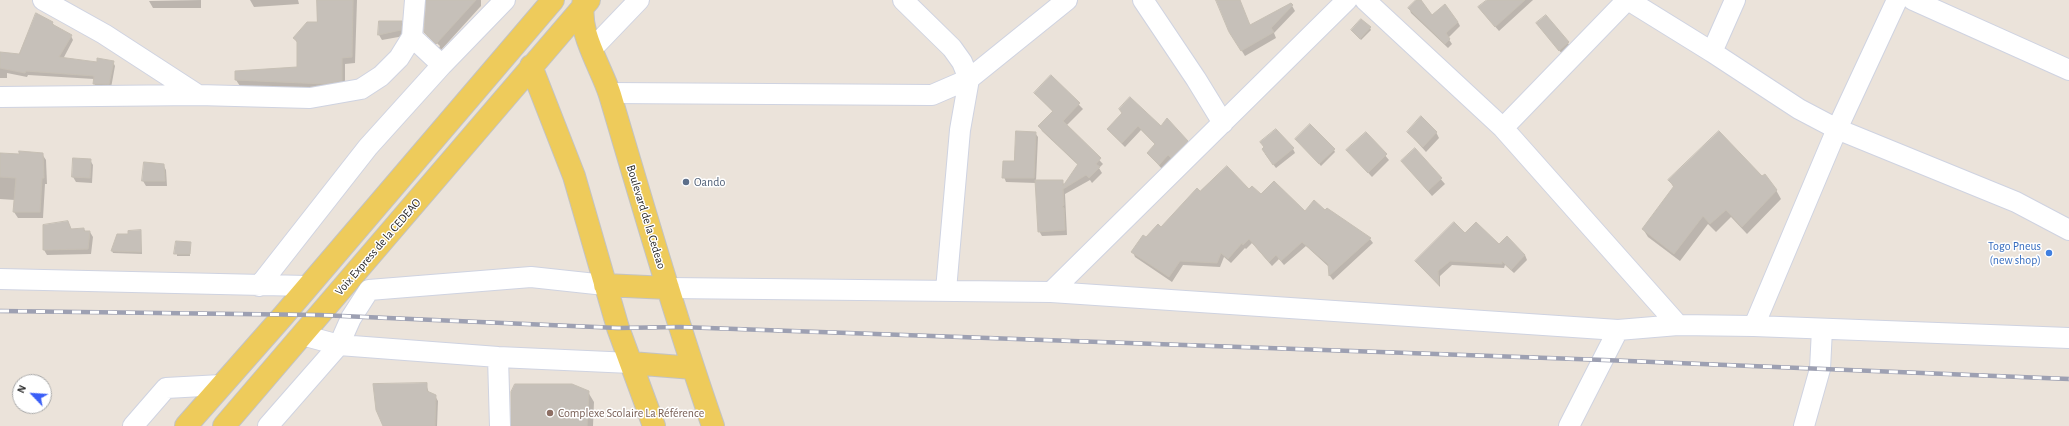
<!DOCTYPE html>
<html>
<head>
<meta charset="utf-8">
<style>
  body { margin:0 }
  #map { position:relative; width:2069px; height:426px; overflow:hidden; background:#ebe3da; font-family:"Alegreya Sans",sans-serif }
  canvas { display:block }
  .north { position:absolute; left:12px; top:374px; width:40px; height:40px; box-sizing:border-box; background:#fff; border:1px solid #a9a9a9; border-radius:50%; rotate:295deg; font-size:11px; font-weight:700; line-height:16px; text-align:center; color:#282828 }
  .north::after { content:''; display:block; margin:auto; width:14px; height:18px; background:#3a5ef7; clip-path:polygon(50% 0,100% 100%,50% 72%,0 100%) }
</style>
</head>
<body>
<div id="map">
<canvas width="2069" height="426"></canvas>
<div class="north">N</div>
</div>
<script>
const context = document.querySelector('canvas').getContext('2d');
context.lineJoin = 'round';
function fillPath(path, color) { context.fillStyle = color; context.fill(path, 'evenodd'); }
function strokePath(path, color, width, dash) { context.strokeStyle = color; context.lineWidth = width; context.lineCap = dash ? 'butt' : 'round'; context.setLineDash(dash || []); context.stroke(path); }
function label(font, color, halo, rows, align = 'center') {
  context.font = font + ' "Alegreya Sans",sans-serif'; context.lineWidth = 3; context.setLineDash([]); context.textBaseline = 'middle'; context.strokeStyle = halo; context.fillStyle = color; for (const [text, x, y, turn = 0] of rows) {
    context.save(); context.translate(x, y); context.rotate((+turn || 0) * Math.PI / 180); context.textAlign = isNaN(turn) ? turn : align; if (halo) context.strokeText(text, 0, 0); context.fillText(text, 0, 0); context.restore();
  }
}
fillPath(new Path2D(`
  M 201,0 L 201,8 L 153,8 L 149,1 Z
  M 250,0 L 298,0 L 299,4 L 254,7 Z
  M 318,0 L 357,0 L 355,63 L 345,64 L 345,87 L 330,89 L 240,86 L 236,80 L 298,68 L 298,44 L 294,38 L 318,23 Z
  M 427,0 L 481,0 L 481,6 L 441,50 L 428,38 L 439,48 L 440,46 L 428,35 L 428,37 L 425,32 Z
  M 1218,0 L 1239,0 L 1250,26 L 1291,4 L 1295,11 L 1274,33 L 1276,38 L 1245,56 L 1230,32 Z
  M 1418,0 L 1420,0 L 1432,16 L 1458,22 L 1460,26 L 1448,38 L 1452,44 L 1448,48 L 1411,13 L 1409,8 Z
  M 1488,0 L 1533,0 L 1499,31 L 1479,8 Z
  M 52,22 L 55,27 L 71,36 L 73,40 L 63,59 L 97,63 L 113,62 L 115,66 L 111,88 L 96,88 L 94,83 L 94,79 L 28,75 L 27,77 L 7,73 L 7,78 L 0,78 L 0,53 L 19,55 Z
  M 401,22 L 404,27 L 404,36 L 382,40 L 379,35 Z
  M 1537,24 L 1568,43 L 1571,48 L 1563,55 Z
  M 1370,28 L 1371,30 L 1361,40 L 1352,30 Z
  M 1051,76 L 1083,109 L 1066,126 L 1103,164 L 1099,168 L 1102,173 L 1092,183 L 1090,180 L 1065,194 L 1067,235 L 1042,236 L 1039,231 L 1036,183 L 1006,182 L 1004,177 L 1035,133 L 1038,137 L 1036,181 L 1062,181 L 1065,186 L 1078,165 L 1042,131 L 1039,126 L 1053,112 L 1035,93 Z
  M 1120,109 L 1187,142 L 1189,146 L 1174,162 L 1171,159 L 1162,169 L 1148,153 L 1156,145 L 1141,130 L 1125,147 L 1111,133 L 1108,129 L 1123,114 Z
  M 1408,132 L 1436,132 L 1439,138 L 1426,152 Z
  M 1366,133 L 1389,160 L 1372,177 L 1347,150 Z
  M 1298,141 L 1334,150 L 1335,152 L 1321,166 Z
  M 1293,149 L 1295,153 L 1276,168 L 1265,154 Z
  M 1415,149 L 1445,184 L 1432,196 L 1402,161 Z
  M 0,154 L 42,154 L 46,160 L 47,184 L 45,184 L 43,218 L 18,218 L 14,212 L 15,200 L 0,199 Z
  M 90,160 L 93,165 L 92,183 L 76,182 L 73,177 Z
  M 163,165 L 166,170 L 167,186 L 146,186 L 143,181 Z
  M 1762,178 L 1776,190 L 1781,199 L 1747,234 L 1731,217 L 1716,232 L 1708,224 L 1680,261 L 1648,237 L 1643,229 L 1674,188 L 1669,180 Z
  M 1249,190 L 1305,212 L 1325,211 L 1370,239 L 1373,243 L 1333,280 L 1330,276 L 1329,267 L 1306,246 L 1284,265 L 1279,259 L 1272,266 L 1252,243 L 1246,249 L 1245,248 L 1231,263 L 1224,257 L 1220,267 L 1183,265 L 1172,282 L 1135,257 L 1133,252 L 1146,238 L 1161,228 L 1200,192 Z
  M 68,222 L 72,230 L 84,229 L 86,232 L 90,232 L 93,237 L 91,254 L 47,255 L 44,250 L 44,226 Z
  M 141,231 L 142,254 L 113,253 L 112,251 L 117,235 L 128,235 Z
  M 1465,234 L 1525,255 L 1527,260 L 1514,273 L 1505,265 L 1504,268 L 1452,265 L 1440,276 L 1440,287 L 1416,262 Z
  M 177,242 L 190,243 L 190,256 L 177,256 Z
  M 426,384 L 429,393 L 435,396 L 438,401 L 437,426 L 384,426 Z
  M 588,392 L 594,402 L 593,426 L 512,426 Z`), '#0003');
const building = new Path2D(`
  M 317,0 L 353,0 L 352,57 L 342,58 L 342,81 L 326,84 L 235,80 L 235,71 L 297,67 L 297,41 L 293,38 L 307,22 L 317,22 Z
  M 426,0 L 476,0 L 436,44 L 424,32 Z
  M 1216,0 L 1240,0 L 1250,25 L 1291,3 L 1293,5 L 1271,28 L 1274,32 L 1241,51 L 1229,32 Z
  M 1416,0 L 1421,0 L 1432,15 L 1445,4 L 1458,22 L 1446,33 L 1450,39 L 1445,44 L 1408,8 Z
  M 1487,0 L 1525,0 L 1495,27 L 1478,7 Z
  M 36,13 L 53,22 L 52,24 L 72,35 L 59,57 L 97,62 L 97,58 L 114,61 L 109,84 L 93,84 L 94,76 L 26,71 L 25,73 L 0,68 L 0,52 L 19,54 Z
  M 1546,15 L 1569,42 L 1559,51 L 1536,23 Z
  M 1361,19 L 1371,27 L 1360,39 L 1351,30 Z
  M 379,21 L 402,21 L 401,30 L 378,35 Z
  M 1051,75 L 1080,103 L 1063,121 L 1101,158 L 1096,164 L 1100,167 L 1089,178 L 1086,175 L 1063,189 L 1064,205 L 1062,207 L 1064,208 L 1065,230 L 1038,232 L 1035,180 L 1063,180 L 1063,186 L 1078,164 L 1038,126 L 1053,111 L 1034,93 Z
  M 1130,97 L 1161,126 L 1167,118 L 1188,141 L 1171,158 L 1168,155 L 1159,165 L 1147,153 L 1155,144 L 1138,126 L 1122,143 L 1107,129 L 1122,113 L 1119,109 Z
  M 1421,116 L 1437,132 L 1423,147 L 1407,132 Z
  M 1310,124 L 1335,149 L 1319,164 L 1295,139 Z
  M 1276,129 L 1294,148 L 1273,165 L 1262,149 L 1264,147 L 1260,142 Z
  M 1016,131 L 1036,132 L 1034,178 L 1002,178 L 1003,161 L 1014,161 Z
  M 1719,131 L 1762,176 L 1765,174 L 1777,190 L 1742,227 L 1726,210 L 1710,224 L 1703,216 L 1674,254 L 1642,229 L 1674,186 L 1668,180 Z
  M 1366,132 L 1387,154 L 1368,173 L 1346,150 Z
  M 1415,148 L 1442,178 L 1428,191 L 1401,161 Z
  M 19,151 L 43,153 L 44,178 L 42,178 L 40,212 L 13,212 L 16,178 L 0,177 L 0,153 L 19,154 Z
  M 73,158 L 91,159 L 90,178 L 72,177 Z
  M 144,162 L 164,164 L 165,181 L 142,181 Z
  M 1227,166 L 1249,189 L 1252,186 L 1261,194 L 1274,181 L 1305,211 L 1314,200 L 1325,210 L 1327,208 L 1371,238 L 1329,276 L 1328,264 L 1302,242 L 1281,261 L 1276,255 L 1269,262 L 1249,239 L 1243,245 L 1242,243 L 1228,259 L 1221,253 L 1217,263 L 1180,261 L 1169,277 L 1131,252 L 1143,235 L 1146,237 L 1158,224 L 1161,227 L 1197,188 L 1200,191 Z
  M 68,221 L 71,229 L 84,228 L 84,231 L 90,231 L 88,249 L 43,250 L 43,225 Z
  M 1454,222 L 1465,233 L 1476,222 L 1499,244 L 1507,236 L 1525,255 L 1511,270 L 1502,261 L 1502,264 L 1450,261 L 1438,271 L 1439,285 L 1415,261 Z
  M 141,230 L 141,252 L 111,251 L 117,234 L 128,234 L 128,231 Z
  M 176,241 L 191,242 L 190,254 L 174,254 Z
  M 427,383 L 427,391 L 436,395 L 435,426 L 383,426 L 376,410 L 373,384 Z
  M 515,384 L 572,384 L 589,391 L 587,426 L 511,426 L 511,392 Z`);
fillPath(building, '#c6c0b9');
strokePath(building, '#c6bfb4', 1);
const street = new Path2D(`
  M 43,0 L 104,34 L 198,95
  M 415,0 L 412,37 L 442,65
  M 903,0 L 952,48 L 962,62 L 969,79 L 960,130 L 946,290
  M 1143,0 L 1196,79 L 1223,123
  M 1365,0 L 1503,128 L 1678,325
  M 1628,0 L 1712,52 L 1799,109 L 1837,129 L 2016,202 L 2069,230
  M 1913,0 L 2069,70
  M 592,49 L 639,0
  M 1712,52 L 1735,0
  M 609,93 L 932,95 L 969,79 L 1067,0
  M 0,97 L 198,95 L 310,98 L 361,89 L 381,76 L 399,58 L 412,37
  M 1503,128 L 1627,0
  M 0,279 L 307,286
  M 259,286 L 368,147 L 442,65 L 505,0
  M 668,288 L 1051,292 L 1618,330 L 1678,325 L 1754,326 L 2069,338
  M 1051,292 L 1347,0
  M 1754,326 L 1837,129 L 1897,0
  M 302,335 L 339,345 L 498,357 L 631,363
  M 498,357 L 500,426
  M 133,426 L 166,388 L 221,385
  M 268,426 L 339,345 L 351,318 L 369,290 L 531,277 L 605,285
  M 1569,426 L 1618,330
  M 1804,426 L 1820,369 L 1822,329`);
const primary = new Path2D(`
  M 584,0 C 576,31 601,66 610,95 C 643,206 675,317 713,426
  M 531,66 L 574,176 L 618,328 L 654,426
  M 605,285 L 668,288
  M 631,363 L 693,368
  M 186,426 L 283,316 L 553,0
  M 224,426 L 589,0`);
strokePath(street, '#cfd3e1', 22);
strokePath(primary, '#c3c3c3', 24);
strokePath(street, '#fff', 20);
strokePath(primary, '#eecb5b', 22);
const rail = new Path2D(`
  M 0,311 L 319,315 L 618,328 L 680,327 L 1604,360 L 2069,379`);
strokePath(rail, '#9da0b2', 4.5);
strokePath(rail, '#fff', 3, [9]);
for (const [x, y, r, color] of [
  [686,182,4,"#5c6f8a"],
  [2049,253,4,"#3f7fe0"],
  [550,413,4,"#8d6e63"]
]) { const dot = new Path2D(); dot.arc(x, y, r, 0, 2 * Math.PI); context.fillStyle = color; context.fill(dot); strokePath(dot, '#fff', 1.5); }
label('12px', '#4e5e75', '#fff', [
  ["Oando",694,182]
], 'left');
label('12px', '#282828', '#fff', [
  ["Boulevard de la Cedeao",646,217,73],
  ["Voix Express de la CEDEAO",378,247,-49]
]);
label('12px', '#366cbe', '#fff', [
  ["Togo Pneus",2041,246],
  ["(new shop)",2041,260]
], 'right');
label('12px', '#785e54', '#fff', [
  ["Complexe Scolaire La Référence",558,413]
], 'left');
</script>
</body>
</html>
